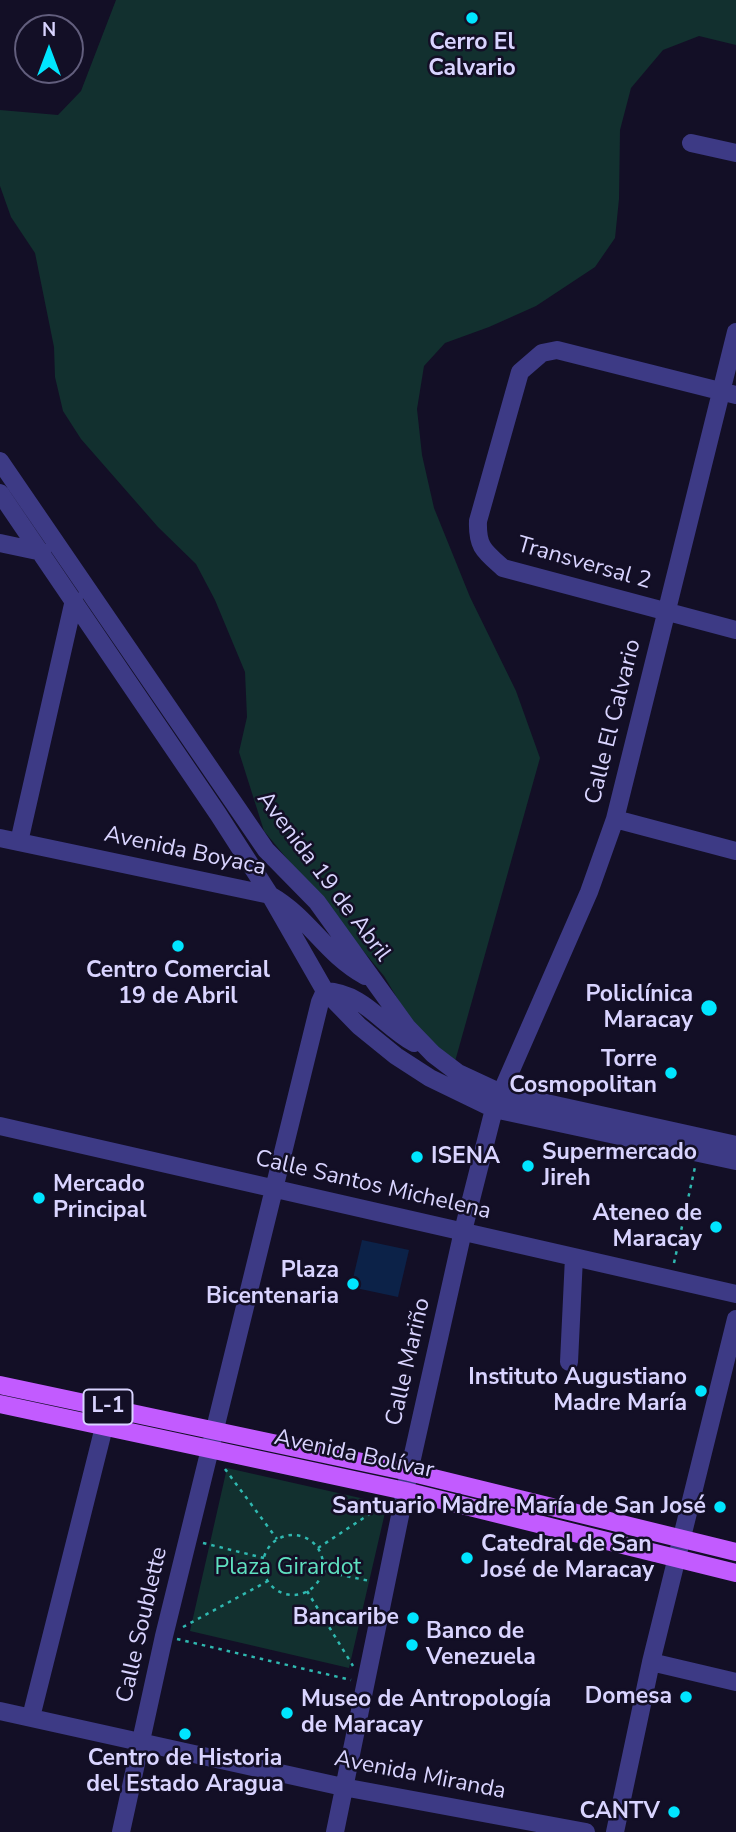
<!DOCTYPE html>
<html>
<head>
<meta charset="utf-8">
<style>
  body { margin:0 }
  #map { position:relative; width:736px; height:1832px; overflow:hidden; background:#130f26; font-family:"Nunito Sans",sans-serif }
  canvas { display:block }
  .north { position:absolute; left:14px; top:14px; width:70px; height:70px; box-sizing:border-box; background:#130f26; border:2px solid #625e7d; border-radius:50%; rotate:0deg; font-size:19px; font-weight:700; line-height:28px; text-align:center; color:#d9d4ff }
  .north::after { content:''; display:block; margin:auto; width:24px; height:32px; background:#00e5ff; clip-path:polygon(50% 0,100% 100%,50% 72%,0 100%) }
</style>
</head>
<body>
<div id="map">
<canvas width="736" height="1832"></canvas>
<div class="north">N</div>
</div>
<script>
const context = document.querySelector('canvas').getContext('2d');
context.lineJoin = 'round';
function fillPath(path, color) { context.fillStyle = color; context.fill(path, 'evenodd'); }
function strokePath(path, color, width, dash) { context.strokeStyle = color; context.lineWidth = width; context.lineCap = dash ? 'butt' : 'round'; context.setLineDash(dash || []); context.stroke(path); }
function label(font, color, halo, rows, align = 'center') {
  context.font = font + ' "Nunito Sans",sans-serif'; context.lineWidth = 5; context.setLineDash([]); context.textBaseline = 'middle'; context.strokeStyle = halo; context.fillStyle = color; for (const [text, x, y, turn = 0] of rows) {
    context.save(); context.translate(x, y); context.rotate((+turn || 0) * Math.PI / 180); context.textAlign = isNaN(turn) ? turn : align; if (halo) context.strokeText(text, 0, 0); context.fillText(text, 0, 0); context.restore();
  }
}
fillPath(new Path2D(`
  M 116,0 L 736,0 L 736,45 L 699,36 L 663,50 L 631,88 L 620,130 L 619,199 L 615,238 L 595,267 L 536,306 L 489,327 L 445,343 L 424,366 L 417,409 L 422,455 L 434,508 L 470,597 L 516,691 L 540,758 L 454,1065 L 428,1050 L 384,976 L 264,831 L 239,752 L 247,717 L 245,672 L 215,600 L 196,564 L 158,527 L 81,439 L 63,411 L 55,377 L 54,347 L 35,253 L 11,217 L 0,186 L 0,110 L 58,115 L 81,91 Z
  M 227,1468 L 387,1504 L 349,1668 L 190,1631 Z`), '#12302f');
fillPath(new Path2D(`
  M 362,1240 L 409,1250 L 398,1297 L 351,1287 Z`), '#0c2248');
strokePath(new Path2D(`
  M 674,1263 L 695,1167
  M 225,1469 L 277,1539
  M263 1565a30 30 0 1 1 60 0a30 30 0 1 1-60 0Z
  M 203,1543 L 264,1558
  M 318,1548 L 388,1502
  M 322,1571 L 370,1581
  M 307,1591 L 353,1666
  M 183,1627 L 268,1581
  M 177,1639 L 351,1680`), '#2fb8b0', 2.5, [3.5, 5]);
strokePath(new Path2D(`
  M 691,143 L 736,153
  M 736,395 L 557,350 L 542,353 L 520,372 L 478,521 C 477,547 484,551 503,568 L 736,630
  M 0,461 L 266,850 L 317,902 L 407,1027 L 433,1054 L 458,1073 L 501,1093 L 736,1145
  M 0,493 L 218,814 L 270,895 L 325,991 L 359,1026 L 396,1056 L 430,1078 L 494,1109 L 736,1161
  M 0,543 L 42,552
  M 615,819 L 736,851
  M 0,838 L 270,895 C 310,918 324,953 365,976
  M 19,842 L 74,600
  M 0,1126 L 736,1294
  M 569,1362 L 574,1257
  M 651,1662 L 736,1682
  M 0,1711 L 343,1787 L 586,1832
  M 31,1717 L 104,1427
  M 121,1832 L 164,1636 L 320,1002 L 325,991 C 364,993 382,1025 414,1043
  M 335,1832 L 409,1472 L 463,1231 L 494,1109 L 589,892 L 615,819 L 736,332
  M 615,1832 L 651,1662 L 736,1319`), '#3d3a85', 18);
strokePath(new Path2D(`
  M 0,1385 L 409,1472 L 736,1552
  M 0,1404 L 405,1491 L 736,1573`), '#c25bff', 18);
for (const [x, y, r, color] of [
  [472,18,7,"#00e5ff"],
  [178,946,7,"#00e5ff"],
  [709,1008,9,"#00e5ff"],
  [671,1073,7,"#00e5ff"],
  [417,1157,7,"#00e5ff"],
  [528,1166,7,"#00e5ff"],
  [39,1198,7,"#00e5ff"],
  [716,1227,7,"#00e5ff"],
  [353,1284,7,"#00e5ff"],
  [701,1391,7,"#00e5ff"],
  [720,1507,7,"#00e5ff"],
  [467,1558,7,"#00e5ff"],
  [413,1618,7,"#00e5ff"],
  [412,1645,7,"#00e5ff"],
  [686,1697,7,"#00e5ff"],
  [287,1713,7,"#00e5ff"],
  [185,1734,7,"#00e5ff"],
  [674,1812,7,"#00e5ff"]
]) { const dot = new Path2D(); dot.arc(x, y, r, 0, 2 * Math.PI); context.fillStyle = color; context.fill(dot); strokePath(dot, '#130f26', 2.5); }
for (const [x, y, w] of [
  [108,1407,49]
]) { const box = new Path2D(); box.roundRect(x - w / 2, y - 17.5, w, 35, 5); context.fillStyle = '#130f26'; context.fill(box); strokePath(box, '#d9d4ff', 2); }
label('bold 21px', '#d9d4ff', null, [
  ["L-1",108,1407]
]);
label('bold 23px', '#d9d4ff', '#130f26', [
  ["Cerro El",472,43,"center"],
  ["Calvario",472,69,"center"],
  ["Centro Comercial",178,971,"center"],
  ["19 de Abril",178,997,"center"],
  ["Policlínica",693,995],
  ["Maracay",693,1021],
  ["Torre",657,1060],
  ["Cosmopolitan",657,1086],
  ["Supermercado",542,1153,"left"],
  ["Jireh",542,1179,"left"],
  ["ISENA",431,1157,"left"],
  ["Mercado",53,1185,"left"],
  ["Principal",53,1211,"left"],
  ["Ateneo de",702,1214],
  ["Maracay",702,1240],
  ["Plaza",339,1271],
  ["Bicentenaria",339,1297],
  ["Instituto Augustiano",687,1378],
  ["Madre María",687,1404],
  ["Santuario Madre María de San José",706,1507],
  ["Catedral de San",481,1545,"left"],
  ["José de Maracay",481,1571,"left"],
  ["Bancaribe",399,1618],
  ["Banco de",426,1632,"left"],
  ["Venezuela",426,1658,"left"],
  ["Domesa",672,1697],
  ["Museo de Antropología",301,1700,"left"],
  ["de Maracay",301,1726,"left"],
  ["Centro de Historia",185,1759,"center"],
  ["del Estado Aragua",185,1785,"center"],
  ["CANTV",660,1812]
], 'right');
label('23px', '#d9d4ff', '#130f26', [
  ["Transversal 2",584,564,16],
  ["Calle El Calvario",614,722,-76],
  ["Avenida Boyaca",185,852,12],
  ["Avenida 19 de Abril",323,877,53],
  ["Calle Santos Michelena",373,1186,13],
  ["Calle Mariño",409,1362,-77],
  ["Avenida Bolívar",354,1455,12],
  ["Calle Soublette",143,1625,-77],
  ["Avenida Miranda",420,1776,11]
]);
label('23px', '#5fe0c0', '#130f26', [
  ["Plaza Girardot",288,1568]
]);
</script>
</body>
</html>
